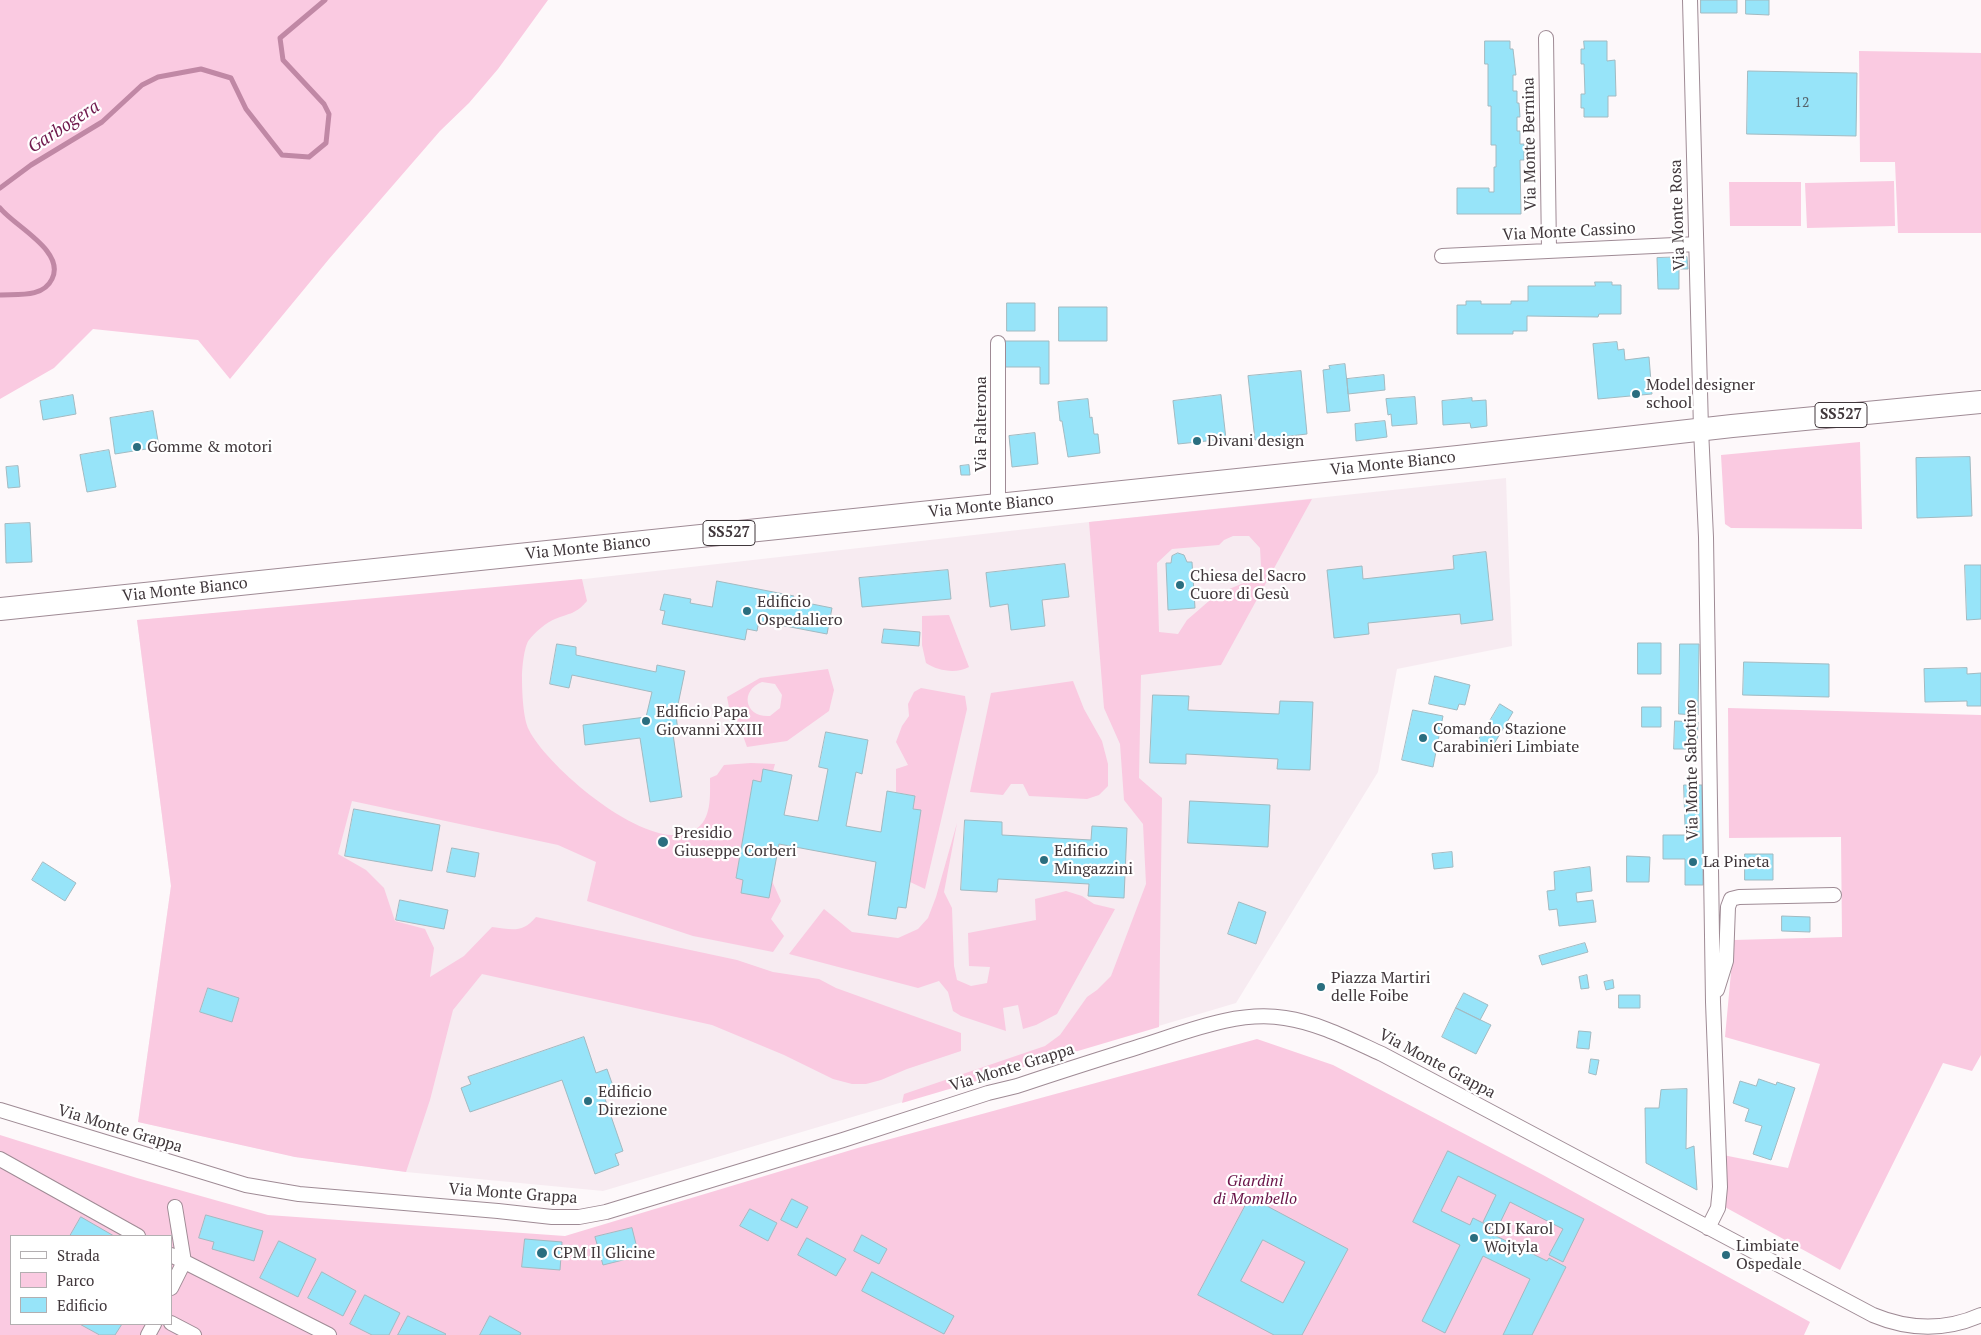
<!DOCTYPE html>
<html>
<head>
<meta charset="utf-8">
<style>
  body { margin:0 }
  #map { position:relative; width:1981px; height:1335px; overflow:hidden; background:#fdf8fa; font-family:"PT Serif",serif }
  canvas { display:block }
  .legend { position:absolute; left:10px; top:1235px; width:162px; height:90px; box-sizing:border-box; background:#fff; border:1px solid #b3afb1; margin:0; padding:6px 9px; list-style:none; font-size:15px; color:#40373b }
  .legend li { display:flex; align-items:center; gap:10px; height:25px }
  .legend b { width:25px; border:1px solid #b3afb1 }
</style>
</head>
<body>
<div id="map">
<canvas width="1981" height="1335"></canvas>
<ul class="legend">
<li><b style="height:6px;background:#fff"></b>Strada</li>
<li><b style="height:14px;background:#facae1"></b>Parco</li>
<li><b style="height:14px;background:#97e4f9"></b>Edificio</li>
</ul>
</div>
<script>
const context = document.querySelector('canvas').getContext('2d');
context.lineJoin = 'round';
function fillPath(path, color) { context.fillStyle = color; context.fill(path, 'evenodd'); }
function strokePath(path, color, width, dash) { context.strokeStyle = color; context.lineWidth = width; context.lineCap = dash ? 'butt' : 'round'; context.setLineDash(dash || []); context.stroke(path); }
function label(font, color, halo, rows, align = 'center') {
  context.font = font + ' "PT Serif",serif'; context.lineWidth = 4.5; context.setLineDash([]); context.textBaseline = 'middle'; context.strokeStyle = halo; context.fillStyle = color; for (const [text, x, y, turn = 0] of rows) {
    context.save(); context.translate(x, y); context.rotate((+turn || 0) * Math.PI / 180); context.textAlign = isNaN(turn) ? turn : align; if (halo) context.strokeText(text, 0, 0); context.fillText(text, 0, 0); context.restore();
  }
}
fillPath(new Path2D(`
  M 1506,478 L 1512,646 L 1397,669 L 1378,772 L 1236,1003 L 603,1191 L 406,1172 L 295,1157 L 138,1122 L 171,886 L 137,620 L 505,588 L 1089,522 Z`), '#f7ebf1');
fillPath(new Path2D(`
  M 0,0 L 548,0 L 498,69 L 469,103 L 440,131 L 329,259 L 230,379 L 198,340 L 93,329 L 54,368 L 0,399 Z
  M 1859,51 L 1981,53 L 1981,233 L 1898,233 L 1895,162 L 1860,162 Z
  M 1894,181 L 1895,226 L 1807,228 L 1805,183 Z
  M 1729,182 L 1801,182 L 1801,226 L 1730,226 Z
  M 1860,442 L 1862,529 L 1731,528 L 1725,524 L 1721,455 Z
  M 1312,499 L 1221,665 L 1141,675 L 1139,778 L 1162,798 L 1159,1027 L 902,1103 L 904,1094 L 1045,1046 L 1060,1035 L 1087,997 L 1097,990 L 1111,976 L 1146,884 L 1143,824 L 1124,800 L 1120,744 L 1104,708 L 1089,522 ZM 1233,536 L 1249,536 L 1260,548 L 1261,566 L 1251,580 L 1217,594 L 1187,620 L 1178,634 L 1159,632 L 1157,563 L 1172,549 L 1219,545 L 1224,540 Z
  M 582,579 L 587,601 C 576,614 570,613 555,619 C 547,622 534,633 529,640 C 524,646 522,669 522,677 C 522,690 523,719 529,730 C 547,767 652,858 695,830 C 712,819 710,796 710,778 L 717,775 L 724,765 L 751,763 L 775,764 L 773,771 L 761,782 L 753,781 L 736,878 L 743,880 L 769,898 L 772,881 L 781,901 L 771,919 L 784,936 L 773,952 L 693,936 L 587,901 L 596,862 L 558,845 L 352,801 L 338,854 L 366,870 L 384,888 L 395,921 L 425,929 L 434,948 L 430,977 L 464,956 L 492,927 C 511,929 522,934 536,917 L 737,960 L 773,972 L 819,979 L 836,988 L 961,1033 L 961,1051 L 907,1069 L 881,1080 L 866,1084 L 852,1084 L 833,1079 L 784,1055 L 712,1025 L 482,974 L 453,1010 L 430,1100 L 406,1172 L 295,1157 L 138,1122 L 171,886 L 137,620 ZM 208,988 L 239,998 L 232,1021 L 200,1012 Z
  M 949,615 L 969,667 C 956,674 938,671 926,663 L 922,645 L 922,616 Z
  M 828,669 L 834,690 L 829,711 L 787,741 L 747,747 L 741,730 L 732,723 L 727,697 L 760,678 ZM 762,682 L 775,684 L 782,695 L 780,708 L 770,716 C 745,718 739,691 762,682 Z
  M 1073,681 L 1084,709 L 1102,741 L 1108,764 L 1108,786 L 1099,795 L 1087,799 L 1029,796 L 1023,784 L 1011,784 L 1003,795 L 970,792 L 991,693 Z
  M 921,688 L 965,696 L 967,709 L 925,889 L 910,882 L 921,810 L 913,809 L 915,796 L 896,792 L 896,769 L 908,765 L 896,742 L 902,726 L 909,716 L 908,704 L 914,692 Z
  M 1728,708 L 1981,715 L 1981,1055 L 1972,1071 L 1943,1063 L 1840,1270 L 1723,1206 L 1723,1155 L 1788,1168 L 1820,1064 L 1725,1037 L 1734,940 L 1842,937 L 1841,837 L 1729,838 Z
  M 957,823 L 944,892 L 952,908 L 954,966 L 957,980 L 971,986 L 987,983 L 990,967 L 969,966 L 968,933 L 1036,920 L 1035,899 L 1066,891 L 1082,896 L 1094,904 L 1115,909 L 1057,1014 L 1036,1025 L 1023,1029 L 1018,1005 L 1003,1008 L 1006,1031 L 961,1016 L 953,1011 L 948,992 L 939,981 L 918,988 L 789,954 L 824,909 L 852,932 L 898,938 L 918,929 L 928,918 L 936,897 Z
  M 1257,1039 L 1333,1065 L 1543,1175 L 1810,1322 L 1804,1335 L 0,1335 L 0,1135 L 137,1178 L 268,1215 L 565,1236 L 861,1147 ZM 11,1236 L 171,1236 L 171,1324 L 11,1324 Z`), '#facae1');
strokePath(new Path2D(`
  M 0,188 L 31,165 L 102,122 L 142,85 L 158,77 L 201,69 L 231,78 L 246,109 L 282,155 L 309,157 L 326,143 L 329,114 L 324,104 L 283,60 L 280,38 L 325,0
  M 0,208 C 14,226 66,251 52,279 C 43,298 18,294 0,295`), '#c088a5', 5);
const building = new Path2D(`
  M 1701,0 L 1737,0 L 1737,13 L 1701,13 Z
  M 1746,0 L 1769,0 L 1769,15 L 1746,14 Z
  M 1485,41 L 1510,41 L 1510,49 L 1513,49 L 1516,75 L 1513,75 L 1513,91 L 1517,91 L 1517,103 L 1519,103 L 1520,117 L 1517,117 L 1517,131 L 1520,131 L 1520,144 L 1524,144 L 1524,160 L 1520,160 L 1521,214 L 1457,214 L 1457,188 L 1489,188 L 1489,192 L 1494,192 L 1494,167 L 1496,167 L 1496,145 L 1491,145 L 1491,106 L 1488,106 L 1488,64 L 1485,64 Z
  M 1584,41 L 1607,41 L 1607,61 L 1615,60 L 1616,96 L 1608,96 L 1608,117 L 1584,117 L 1584,108 L 1581,108 L 1581,94 L 1585,94 L 1584,64 L 1581,64 L 1581,49 L 1584,49 Z
  M 1748,71 L 1857,73 L 1856,136 L 1747,134 Z
  M 1687,257 L 1688,269 L 1679,269 L 1679,289 L 1658,289 L 1657,258 Z
  M 1595,282 L 1612,282 L 1612,285 L 1621,285 L 1621,314 L 1599,314 L 1598,317 L 1527,316 L 1527,331 L 1513,331 L 1513,334 L 1457,334 L 1457,305 L 1466,305 L 1466,301 L 1481,301 L 1481,304 L 1511,304 L 1511,301 L 1528,301 L 1528,286 L 1595,286 Z
  M 1007,303 L 1035,303 L 1035,331 L 1007,331 Z
  M 1059,307 L 1107,307 L 1107,341 L 1059,341 Z
  M 1004,341 L 1049,341 L 1049,384 L 1040,384 L 1040,367 L 1004,367 Z
  M 1617,342 L 1618,350 L 1624,349 L 1625,360 L 1649,357 L 1652,394 L 1598,399 L 1593,344 Z
  M 1345,364 L 1350,411 L 1327,413 L 1323,370 L 1330,369 L 1329,366 Z
  M 1301,371 L 1307,434 L 1255,440 L 1248,376 Z
  M 1384,375 L 1385,390 L 1348,394 L 1347,379 Z
  M 73,395 L 76,414 L 43,420 L 40,401 Z
  M 1221,395 L 1226,439 L 1178,444 L 1173,401 Z
  M 1415,397 L 1417,424 L 1392,426 L 1391,414 L 1388,415 L 1386,399 Z
  M 1472,398 L 1472,401 L 1486,400 L 1487,426 L 1471,428 L 1470,423 L 1443,425 L 1442,401 Z
  M 1088,399 L 1090,418 L 1092,417 L 1094,434 L 1098,434 L 1100,453 L 1068,457 L 1062,421 L 1060,421 L 1058,402 Z
  M 153,411 L 159,447 L 115,454 L 110,418 Z
  M 1385,421 L 1387,437 L 1356,441 L 1355,424 Z
  M 1035,433 L 1038,464 L 1012,467 L 1009,436 Z
  M 109,450 L 116,487 L 87,492 L 80,455 Z
  M 1970,457 L 1972,516 L 1917,518 L 1916,458 Z
  M 969,465 L 970,475 L 961,475 L 960,466 Z
  M 18,466 L 20,487 L 8,488 L 6,467 Z
  M 30,523 L 32,562 L 6,563 L 5,524 Z
  M 1486,552 L 1493,620 L 1461,624 L 1460,614 L 1368,623 L 1369,634 L 1334,638 L 1327,570 L 1362,566 L 1363,579 L 1454,569 L 1453,556 Z
  M 1178,553 L 1184,555 L 1187,562 L 1192,562 L 1195,608 L 1168,610 L 1166,563 L 1171,563 L 1172,556 Z
  M 1065,564 L 1069,597 L 1042,600 L 1045,626 L 1011,630 L 1008,604 L 990,607 L 986,573 Z
  M 1965,565 L 1981,565 L 1981,619 L 1967,620 Z
  M 948,570 L 951,599 L 862,607 L 859,578 Z
  M 717,581 L 794,596 L 792,600 L 832,608 L 827,634 L 759,621 L 757,631 L 747,629 L 745,640 L 662,624 L 665,611 L 660,610 L 664,594 L 691,599 L 690,603 L 712,607 Z
  M 884,629 L 920,632 L 919,646 L 882,643 Z
  M 1638,643 L 1661,643 L 1661,674 L 1638,674 Z
  M 557,644 L 576,647 L 576,655 L 656,672 L 657,665 L 685,671 L 676,714 L 678,733 L 673,734 L 682,797 L 650,802 L 640,738 L 585,745 L 583,725 L 646,717 L 652,692 L 572,675 L 569,688 L 550,684 Z
  M 1680,644 L 1699,644 L 1698,715 L 1679,714 Z
  M 1744,662 L 1829,664 L 1829,697 L 1743,695 Z
  M 1967,668 L 1967,674 L 1981,673 L 1981,706 L 1967,706 L 1967,701 L 1925,702 L 1924,669 Z
  M 1435,676 L 1470,685 L 1465,705 L 1459,704 L 1457,710 L 1429,704 Z
  M 1153,695 L 1189,696 L 1188,710 L 1279,714 L 1280,701 L 1313,702 L 1310,770 L 1277,769 L 1278,759 L 1186,754 L 1186,764 L 1150,763 Z
  M 1500,704 L 1513,712 L 1488,754 L 1475,746 Z
  M 1642,707 L 1661,707 L 1661,727 L 1642,727 Z
  M 1413,710 L 1443,716 L 1433,767 L 1402,760 Z
  M 1675,721 L 1698,722 L 1697,749 L 1674,749 Z
  M 826,732 L 868,740 L 862,774 L 856,772 L 846,826 L 881,832 L 887,791 L 915,796 L 913,809 L 921,810 L 906,908 L 898,907 L 896,919 L 868,915 L 876,862 L 779,844 L 769,898 L 741,893 L 743,880 L 736,878 L 753,780 L 761,782 L 763,769 L 792,775 L 784,815 L 818,821 L 828,769 L 819,767 Z
  M 1684,785 L 1702,785 L 1703,885 L 1685,885 L 1685,859 L 1663,859 L 1663,835 L 1685,835 Z
  M 1190,801 L 1270,805 L 1268,847 L 1188,843 Z
  M 354,809 L 440,825 L 432,871 L 345,856 Z
  M 965,820 L 1002,822 L 1002,835 L 1091,840 L 1092,826 L 1127,828 L 1124,898 L 1088,896 L 1089,884 L 998,879 L 997,892 L 961,890 Z
  M 452,848 L 479,853 L 475,877 L 447,872 Z
  M 1452,852 L 1453,867 L 1434,869 L 1432,854 Z
  M 1745,854 L 1773,854 L 1773,880 L 1745,880 Z
  M 1627,856 L 1650,857 L 1649,882 L 1627,882 Z
  M 43,862 L 76,883 L 65,901 L 32,880 Z
  M 1590,867 L 1592,891 L 1576,893 L 1577,902 L 1593,900 L 1596,922 L 1559,926 L 1557,909 L 1549,910 L 1547,891 L 1555,890 L 1554,872 Z
  M 400,900 L 448,910 L 444,929 L 396,920 Z
  M 1239,902 L 1266,912 L 1256,944 L 1228,934 Z
  M 1782,916 L 1810,917 L 1810,932 L 1782,931 Z
  M 1585,943 L 1588,952 L 1542,965 L 1539,956 Z
  M 1587,975 L 1589,988 L 1581,989 L 1579,977 Z
  M 1613,980 L 1614,988 L 1606,990 L 1604,982 Z
  M 208,988 L 239,998 L 232,1022 L 200,1012 Z
  M 1464,993 L 1488,1005 L 1480,1020 L 1456,1008 Z
  M 1619,995 L 1640,995 L 1640,1008 L 1619,1008 Z
  M 1456,1008 L 1491,1025 L 1476,1054 L 1442,1037 Z
  M 1579,1031 L 1591,1032 L 1589,1049 L 1577,1048 Z
  M 584,1037 L 596,1073 L 607,1069 L 613,1086 L 602,1090 L 623,1151 L 615,1154 L 619,1165 L 595,1174 L 562,1080 L 470,1112 L 461,1088 L 471,1084 L 468,1077 Z
  M 1591,1059 L 1599,1060 L 1596,1075 L 1589,1073 Z
  M 1759,1079 L 1776,1085 L 1777,1082 L 1795,1088 L 1771,1160 L 1753,1154 L 1762,1126 L 1745,1121 L 1749,1109 L 1733,1103 L 1740,1081 L 1756,1086 Z
  M 1687,1089 L 1686,1149 L 1694,1146 L 1697,1190 L 1646,1163 L 1645,1108 L 1659,1108 L 1661,1090 Z
  M 1448,1151 L 1584,1219 L 1563,1262 L 1549,1255 L 1563,1229 L 1510,1202 L 1497,1229 L 1483,1222 L 1496,1195 L 1458,1176 L 1441,1211 L 1470,1225 L 1473,1218 L 1491,1227 L 1488,1232 L 1547,1261 L 1549,1258 L 1566,1267 L 1532,1335 L 1503,1335 L 1530,1279 L 1483,1256 L 1445,1333 L 1422,1321 L 1460,1245 L 1413,1222 Z
  M 1250,1197 L 1348,1249 L 1302,1335 L 1274,1335 L 1198,1295 ZM 1263,1240 L 1305,1262 L 1283,1303 L 1241,1281 Z
  M 792,1199 L 808,1207 L 797,1228 L 781,1220 Z
  M 750,1209 L 777,1223 L 768,1241 L 740,1226 Z
  M 206,1215 L 263,1231 L 254,1261 L 212,1249 L 214,1242 L 199,1238 Z
  M 81,1217 L 114,1236 L 70,1236 Z
  M 632,1228 L 639,1256 L 603,1265 L 595,1237 Z
  M 862,1235 L 887,1249 L 879,1264 L 854,1251 Z
  M 807,1238 L 846,1259 L 836,1276 L 798,1255 Z
  M 525,1239 L 562,1242 L 560,1270 L 522,1267 Z
  M 279,1241 L 316,1259 L 298,1297 L 260,1278 Z
  M 322,1272 L 356,1291 L 343,1316 L 308,1298 Z
  M 872,1272 L 954,1316 L 944,1334 L 862,1291 Z
  M 365,1295 L 400,1313 L 389,1335 L 372,1335 L 350,1324 Z
  M 408,1316 L 446,1334 L 445,1335 L 398,1335 Z
  M 490,1316 L 521,1333 L 520,1335 L 480,1335 Z
  M 80,1324 L 122,1324 L 115,1335 L 100,1335 Z`);
fillPath(building, '#97e4f9');
strokePath(building, '#a2bac1', 1);
const street = new Path2D(`
  M 1690,0 L 1701,429 L 1706,537 L 1713,1002 L 1720,1187 L 1718,1208 L 1708,1228
  M 1546,38 L 1549,250
  M 1442,256 L 1696,244
  M 998,343 L 998,505
  M 1717,990 L 1726,961 L 1728,907 L 1731,899 L 1739,897 L 1834,895
  M 0,1110 L 246,1185 L 299,1194 L 498,1211 L 552,1217 L 579,1217 L 606,1212 L 843,1140 L 988,1093 L 1017,1086 C 1058,1072 1100,1059 1141,1046 C 1186,1032 1237,1010 1285,1018 C 1319,1023 1351,1040 1382,1054 L 1873,1315 C 1909,1330 1945,1331 1981,1315
  M 0,1159 L 138,1236
  M 171,1255 L 329,1335
  M 171,1288 L 184,1262 L 175,1207
  M 171,1323 L 194,1335
  M 148,1335 L 154,1324`);
const primary = new Path2D(`
  M 0,609 L 1458,457 L 1732,426 L 1981,402`);
strokePath(street, '#9f8b95', 16);
strokePath(primary, '#9f8b95', 24);
strokePath(street, '#fff', 14);
strokePath(primary, '#fff', 22);
for (const [x, y, r, color] of [
  [1636,394,5,"#2a6e7f"],
  [1197,441,5,"#2a6e7f"],
  [137,447,5,"#2a6e7f"],
  [1180,585,5,"#2a6e7f"],
  [747,611,5,"#2a6e7f"],
  [646,721,5,"#2a6e7f"],
  [1423,738,5,"#2a6e7f"],
  [663,842,6,"#2a6e7f"],
  [1044,860,5,"#2a6e7f"],
  [1693,862,5,"#2a6e7f"],
  [1321,987,5,"#2a6e7f"],
  [588,1101,5,"#2a6e7f"],
  [1474,1238,5,"#2a6e7f"],
  [542,1253,6,"#2a6e7f"],
  [1726,1255,5,"#2a6e7f"]
]) { const dot = new Path2D(); dot.arc(x, y, r, 0, 2 * Math.PI); context.fillStyle = color; context.fill(dot); strokePath(dot, '#fff', 2); }
label('14px', '#56626a', null, [
  ["12",1802,103]
]);
for (const [x, y, w] of [
  [1841,415,52],
  [729,533,52]
]) { const box = new Path2D(); box.roundRect(x - w / 2, y - 12.5, w, 25, 4); context.fillStyle = '#fff'; context.fill(box); strokePath(box, '#40373b', 1); }
label('bold 15px', '#40373b', null, [
  ["SS527",1841,415],
  ["SS527",729,533]
]);
label('16px', '#40373b', '#fff', [
  ["Via Monte Bernina",1530,144,-91],
  ["Via Monte Rosa",1678,215,-92],
  ["Via Monte Cassino",1569,232,-3],
  ["Via Falterona",981,424,-90],
  ["Via Monte Bianco",1393,464,-6],
  ["Via Monte Bianco",991,506,-6],
  ["Via Monte Bianco",588,548,-6],
  ["Via Monte Bianco",185,590,-6],
  ["Via Monte Sabotino",1692,770,-91],
  ["Via Monte Grappa",1437,1064,28],
  ["Via Monte Grappa",1012,1068,-17],
  ["Via Monte Grappa",120,1129,17],
  ["Via Monte Grappa",513,1194,4]
]);
label('16px', '#40373b', '#fff', [
  ["Model designer",1646,385],
  ["school",1646,403],
  ["Divani design",1207,441],
  ["Gomme & motori",147,447],
  ["Chiesa del Sacro",1190,576],
  ["Cuore di Gesù",1190,594],
  ["Edificio",757,602],
  ["Ospedaliero",757,620],
  ["Edificio Papa",656,712],
  ["Giovanni XXIII",656,730],
  ["Comando Stazione",1433,729],
  ["Carabinieri Limbiate",1433,747],
  ["Presidio",674,833],
  ["Giuseppe Corberi",674,851],
  ["Edificio",1054,851],
  ["Mingazzini",1054,869],
  ["La Pineta",1703,862],
  ["Piazza Martiri",1331,978],
  ["delle Foibe",1331,996],
  ["Edificio",598,1092],
  ["Direzione",598,1110],
  ["CDI Karol",1484,1229],
  ["Wojtyla",1484,1247],
  ["Limbiate",1736,1246],
  ["Ospedale",1736,1264],
  ["CPM Il Glicine",553,1253]
], 'left');
label('italic 16px', '#6a1449', '#fff', [
  ["Giardini",1255,1181],
  ["di Mombello",1255,1199]
]);
label('italic 18px', '#701a4e', '#fff', [
  ["Garbogera",64,127,-33]
]);
</script>
</body>
</html>
